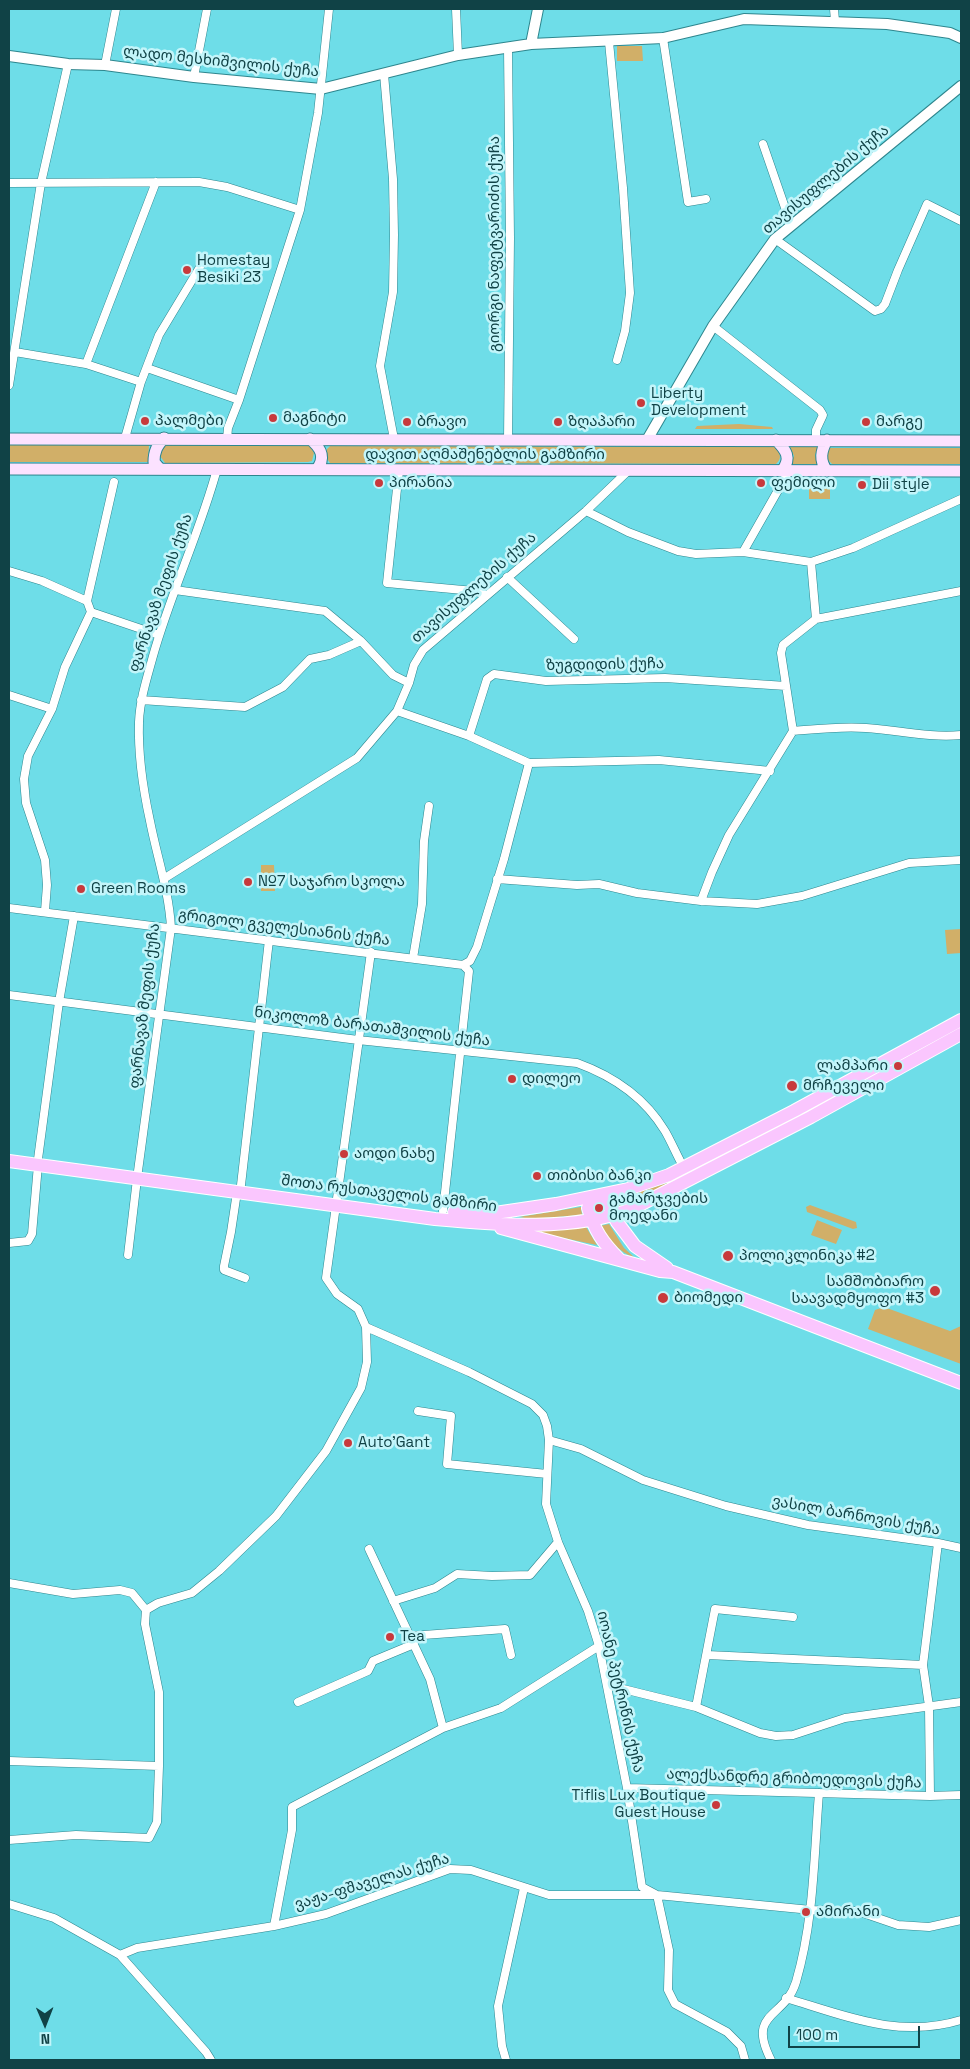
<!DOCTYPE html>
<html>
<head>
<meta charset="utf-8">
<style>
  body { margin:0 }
  #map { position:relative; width:970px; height:2069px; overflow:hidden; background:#6edde8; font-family:"Space Grotesk",sans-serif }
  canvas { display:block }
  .frame { position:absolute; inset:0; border:10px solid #104246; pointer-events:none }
  .north { position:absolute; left:20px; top:1999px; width:50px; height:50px; -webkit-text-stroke:4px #c3f5fa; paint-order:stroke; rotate:179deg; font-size:14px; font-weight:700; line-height:20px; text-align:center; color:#104246 }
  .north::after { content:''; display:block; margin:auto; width:18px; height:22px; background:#104246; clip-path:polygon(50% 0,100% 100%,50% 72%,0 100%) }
  .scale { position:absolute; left:788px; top:2026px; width:132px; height:22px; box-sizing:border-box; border:2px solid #104246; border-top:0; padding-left:6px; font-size:15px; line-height:18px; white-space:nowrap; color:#104246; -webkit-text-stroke:4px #c3f5fa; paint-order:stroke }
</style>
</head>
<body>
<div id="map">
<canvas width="970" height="2069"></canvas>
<div class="frame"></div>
<div class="north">N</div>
<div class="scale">100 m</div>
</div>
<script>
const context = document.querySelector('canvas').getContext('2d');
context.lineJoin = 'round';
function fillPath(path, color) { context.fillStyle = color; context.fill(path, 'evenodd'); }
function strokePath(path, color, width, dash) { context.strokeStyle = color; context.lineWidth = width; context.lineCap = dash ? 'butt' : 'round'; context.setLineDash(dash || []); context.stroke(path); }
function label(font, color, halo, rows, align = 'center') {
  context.font = font + ' "Space Grotesk","Noto Sans Georgian",sans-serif'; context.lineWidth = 5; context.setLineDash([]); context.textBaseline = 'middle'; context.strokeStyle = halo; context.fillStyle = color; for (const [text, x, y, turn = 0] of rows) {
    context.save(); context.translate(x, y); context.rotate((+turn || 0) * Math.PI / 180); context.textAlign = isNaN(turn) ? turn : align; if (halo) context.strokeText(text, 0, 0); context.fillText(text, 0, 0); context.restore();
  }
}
fillPath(new Path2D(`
  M 617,46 L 642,46 L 643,61 L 617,61 Z
  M 739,424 L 772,427 L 773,429 L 695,429 L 697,426 Z
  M 9,445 L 149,445 L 148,462 L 9,462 Z
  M 165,445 L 310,446 L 314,453 L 312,461 L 308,462 L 165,463 L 160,456 L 160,450 Z
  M 330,446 L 775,447 C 781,453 782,459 776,464 L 330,463 L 325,456 L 327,449 Z
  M 790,447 L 818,447 L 815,455 L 818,464 L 790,464 L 794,456 Z
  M 830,448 L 961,448 L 961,464 L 832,464 L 827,459 L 827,450 Z
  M 809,488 L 830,488 L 830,499 L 809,499 Z
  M 261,865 L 274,865 L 275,891 L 261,891 Z
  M 961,929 L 961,953 L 947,954 L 945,930 Z
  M 670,1182 L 644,1197 L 617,1209 L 614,1200 Z
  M 810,1205 L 856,1222 L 857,1228 L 853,1229 L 807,1212 L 806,1207 Z
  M 581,1207 L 582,1215 L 531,1219 L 519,1217 Z
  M 817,1220 L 842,1230 L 836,1244 L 811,1235 Z
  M 609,1224 L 624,1248 L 635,1258 C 618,1251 610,1241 600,1226 Z
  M 586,1227 L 597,1245 L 525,1230 Z
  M 884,1307 L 950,1331 L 961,1326 L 961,1364 L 868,1329 L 875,1310 Z`), '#d1af68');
const minor = new Path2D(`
  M 456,9 L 458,55
  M 834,9 L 835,21
  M 663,38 L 688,202 L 706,199
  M 609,42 L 623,188 L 630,293 L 625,331 L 617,360
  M 105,65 L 116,9
  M 384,74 L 393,179 L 394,235 L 393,292 L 380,366 L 394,439
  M 194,77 L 207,9
  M 763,144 L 791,225
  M 9,183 L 199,182 L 227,187 L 300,210
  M 775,239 L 875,311 L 881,309 L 885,304 L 898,270 L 927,204 L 961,221
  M 713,326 L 820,410 L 823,415 L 816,430 L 816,440
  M 15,352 L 86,364 L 141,382
  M 86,364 L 156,182
  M 147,368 L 239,400
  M 9,385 L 41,183 L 68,64
  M 125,438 L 141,382 L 159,335 L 200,267
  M 227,439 L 228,428 L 239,400 L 300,210 L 318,113 L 329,9
  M 508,440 L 510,238 L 508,48
  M 399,470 L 387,583 L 474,591 L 486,595
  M 586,511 L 628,532 L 678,551 L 696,554 L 743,552 L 811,562 L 853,548 L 961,499
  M 743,552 L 789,471
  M 811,562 L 816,619
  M 9,571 L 42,581 L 87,601 L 91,612 L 159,635
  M 507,577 L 574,639
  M 175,590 L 325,611 L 361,641 L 393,675 L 409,683
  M 87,601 L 114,482
  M 9,695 L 52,709
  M 141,700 L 245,707 L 283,687 L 310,659 L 329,655 L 361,641
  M 397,711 L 469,736 L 529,763 L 659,760 L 770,771
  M 793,731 C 817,729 842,726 866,728 C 897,730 929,738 961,735
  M 469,736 L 487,679 L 494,674 L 546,681 L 665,678 L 786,686
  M 165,878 L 357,758 L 397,711 L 409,683 L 414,665 L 423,650 L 586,511 L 629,470
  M 497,879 L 577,885 L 599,884 L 637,893 L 701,901 L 757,904 L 802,896 L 909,863 L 961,860
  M 701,901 L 712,872 L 729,835 L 793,731 L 781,653 L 783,645 L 816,619 L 961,591
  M 9,908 L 463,965 L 470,961 L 477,947 L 504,859 L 529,763
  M 45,911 L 47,885 L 45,860 L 26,803 L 24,779 L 28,756 L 52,709 L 65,667 L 91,612
  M 413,958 L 422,904 L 424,841 L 429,806
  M 9,995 L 358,1040 L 577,1063 C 613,1076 645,1098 665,1131 C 672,1143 677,1156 684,1168
  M 38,1159 L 59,1002 L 74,916
  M 138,1171 L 171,928 C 169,891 157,857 150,821 C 143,789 138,754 139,722 C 140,699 147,678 153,656 C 171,592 200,532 217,469
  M 241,1185 L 269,940
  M 237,1192 L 231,1232 L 224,1266 L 224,1270 L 245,1278
  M 443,1211 L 469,971 L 463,965
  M 9,1243 L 28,1241 L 32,1234 L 38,1165
  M 128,1255 L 137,1179
  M 366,1327 L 469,1372 L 532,1404 L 543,1415 L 547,1426 L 549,1440 L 546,1504 L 558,1542 L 588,1611 L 599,1646 L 627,1788 L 642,1887 L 657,1895 L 669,1950 L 668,1990 L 675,2004 L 727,2032 L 741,2046 L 745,2060
  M 418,1411 L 451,1416 L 447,1464 L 547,1474
  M 549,1440 L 581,1449 L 643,1480 L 726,1506 L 808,1525 L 938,1543 L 961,1548
  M 369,1549 L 430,1679 L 443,1728
  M 9,1583 L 73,1594 L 120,1590 L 132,1593 L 146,1610
  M 393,1601 L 435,1588 L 457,1574 L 492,1576 L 530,1575 L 558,1542
  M 410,1636 L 505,1629 L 511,1655
  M 707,1655 L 923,1665
  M 607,1685 L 696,1707 L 760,1733 L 776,1736 L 793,1735 L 845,1718 L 961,1702
  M 298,1702 L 368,1671 L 373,1661 L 414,1644
  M 696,1707 L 715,1609 L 793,1617
  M 9,1761 L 159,1766
  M 627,1788 L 930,1796 L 961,1795
  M 930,1796 L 929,1706 L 923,1665 L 938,1543
  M 9,1840 L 76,1835 L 149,1838 L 157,1822 L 159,1766 L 159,1692 L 145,1624 L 146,1610 L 158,1603 L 192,1593 L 219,1571 L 276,1516 L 326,1451 L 361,1388 L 367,1362 L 366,1327 L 358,1309 L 337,1294 L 326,1278 L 371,952
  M 9,1904 L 54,1918 L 120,1955 L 137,1948 L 274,1926 L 326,1914 L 450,1869 L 471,1870 L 549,1895 L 657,1895 L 811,1910 L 857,1911 L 898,1925 L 929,1927 L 961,1920
  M 274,1926 L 292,1830 L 292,1807 L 443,1728 L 501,1708 L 599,1646
  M 120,1955 L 206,2052 L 211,2060
  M 786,1998 C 846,2016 899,2039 961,2020
  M 506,2060 L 502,2046 L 498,2006 L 524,1888
  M 771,2060 C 746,2011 785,2019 796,1982 C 814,1921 814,1856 819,1793`);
const tertiary = new Path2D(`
  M 531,44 L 538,9
  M 9,56 L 68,64 L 105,65 L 194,77 L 321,89 L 458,55 L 531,44 L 663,38 L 744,19 L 887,24 L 950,33 L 961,38
  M 647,440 L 713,326 L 775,239 L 961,86`);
const secondary = new Path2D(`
  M 9,439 L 961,441
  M 310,439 C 321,448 326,457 317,469
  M 776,440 C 786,450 792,458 782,471
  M 159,468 L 154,462 C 154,451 157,446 164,438
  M 9,469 L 961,471
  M 827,471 C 819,460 821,451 827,440`);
const primary = new Path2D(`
  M 9,1161 L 435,1219 C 498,1225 574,1232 634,1208 L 811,1117 L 961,1034
  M 595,1197 L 607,1202 L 617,1222 L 635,1246 L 667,1268
  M 595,1197 L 588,1208 C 594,1230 603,1243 619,1259
  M 454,1212 L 495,1213 L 556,1204 L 628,1189 L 669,1175 L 794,1111 L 961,1020
  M 501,1228 L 660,1271 L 673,1272 L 961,1383`);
strokePath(minor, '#2e868e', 9);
strokePath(tertiary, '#2e868e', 12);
strokePath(secondary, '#2e868e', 13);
strokePath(primary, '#fff', 14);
strokePath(minor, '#fff', 8);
strokePath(tertiary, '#fff', 10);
strokePath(secondary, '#fce2ff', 11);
strokePath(primary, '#fac6fe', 12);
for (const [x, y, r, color] of [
  [187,270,5,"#c8393c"],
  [641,403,5,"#c8393c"],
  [273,418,5,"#c8393c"],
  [145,421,5,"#c8393c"],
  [407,422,5,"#c8393c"],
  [558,422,5,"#c8393c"],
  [866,422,5,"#c8393c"],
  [379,483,5,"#c8393c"],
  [761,483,5,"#c8393c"],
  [862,485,5,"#c8393c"],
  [248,882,5,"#c8393c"],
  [81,889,5,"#c8393c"],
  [898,1066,5,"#c8393c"],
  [512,1079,5,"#c8393c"],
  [792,1086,6,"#c8393c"],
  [344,1154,5,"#c8393c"],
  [537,1176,5,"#c8393c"],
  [599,1208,5,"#c8393c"],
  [728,1256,6,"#c8393c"],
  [935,1291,6,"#c8393c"],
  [663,1298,6,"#c8393c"],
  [348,1443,5,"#c8393c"],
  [390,1637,5,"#c8393c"],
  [716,1805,5,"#c8393c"],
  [806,1912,5,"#c8393c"]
]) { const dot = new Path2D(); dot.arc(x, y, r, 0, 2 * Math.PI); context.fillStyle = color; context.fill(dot); strokePath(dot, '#c3f5fa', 2); }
label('15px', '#104246', '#c3f5fa', [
  ["ლადო მესხიშვილის ქუჩა",221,62,6],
  ["თავისუფლების ქუჩა",826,180,-40],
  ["გიორგი ნაფეტვარიძის ქუჩა",495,244,-90],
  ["დავით აღმაშენებლის გამზირი",485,455],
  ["თავისუფლების ქუჩა",474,588,-41],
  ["ფარნავაზ მეფის ქუჩა",161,593,-71],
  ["ზუგდიდის ქუჩა",605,665,-1],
  ["გრიგოლ გველესიანის ქუჩა",284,928,7],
  ["ფარნავაზ მეფის ქუჩა",145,1006,-83],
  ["ნიკოლოზ ბარათაშვილის ქუჩა",372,1027,7],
  ["შოთა რუსთაველის გამზირი",389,1194,7],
  ["ვასილ ბარნოვის ქუჩა",856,1516,10],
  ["იოანე პეტრიწის ქუჩა",620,1692,77],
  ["ალექსანდრე გრიბოედოვის ქუჩა",794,1779,2],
  ["ვაჟა-ფშაველას ქუჩა",372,1882,-17]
]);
label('15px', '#104246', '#c3f5fa', [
  ["Homestay",197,261],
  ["Besiki 23",197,278],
  ["Liberty",651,394],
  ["Development",651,411],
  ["მაგნიტი",283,418],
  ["პალმები",155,421],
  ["ბრავო",417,422],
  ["ზღაპარი",568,422],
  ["მარგე",876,422],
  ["პირანია",389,483],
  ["ფემილი",771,483],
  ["Dii style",872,485],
  ["№7 საჯარო სკოლა",258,882],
  ["Green Rooms",91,889],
  ["ლამპარი",888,1066,"right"],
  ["დილეო",522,1079],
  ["მრჩეველი",803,1086],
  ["აოდი ნახე",354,1154],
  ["თიბისი ბანკი",547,1176],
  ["გამარჯვების",609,1199],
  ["მოედანი",609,1216],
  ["პოლიკლინიკა #2",739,1256],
  ["სამშობიარო",924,1282,"right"],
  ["საავადმყოფო #3",924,1299,"right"],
  ["ბიომედი",674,1298],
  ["Auto'Gant",358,1443],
  ["Tea",400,1637],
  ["Tiflis Lux Boutique",706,1796,"right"],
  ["Guest House",706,1813,"right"],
  ["ამირანი",816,1912]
], 'left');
</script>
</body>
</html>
